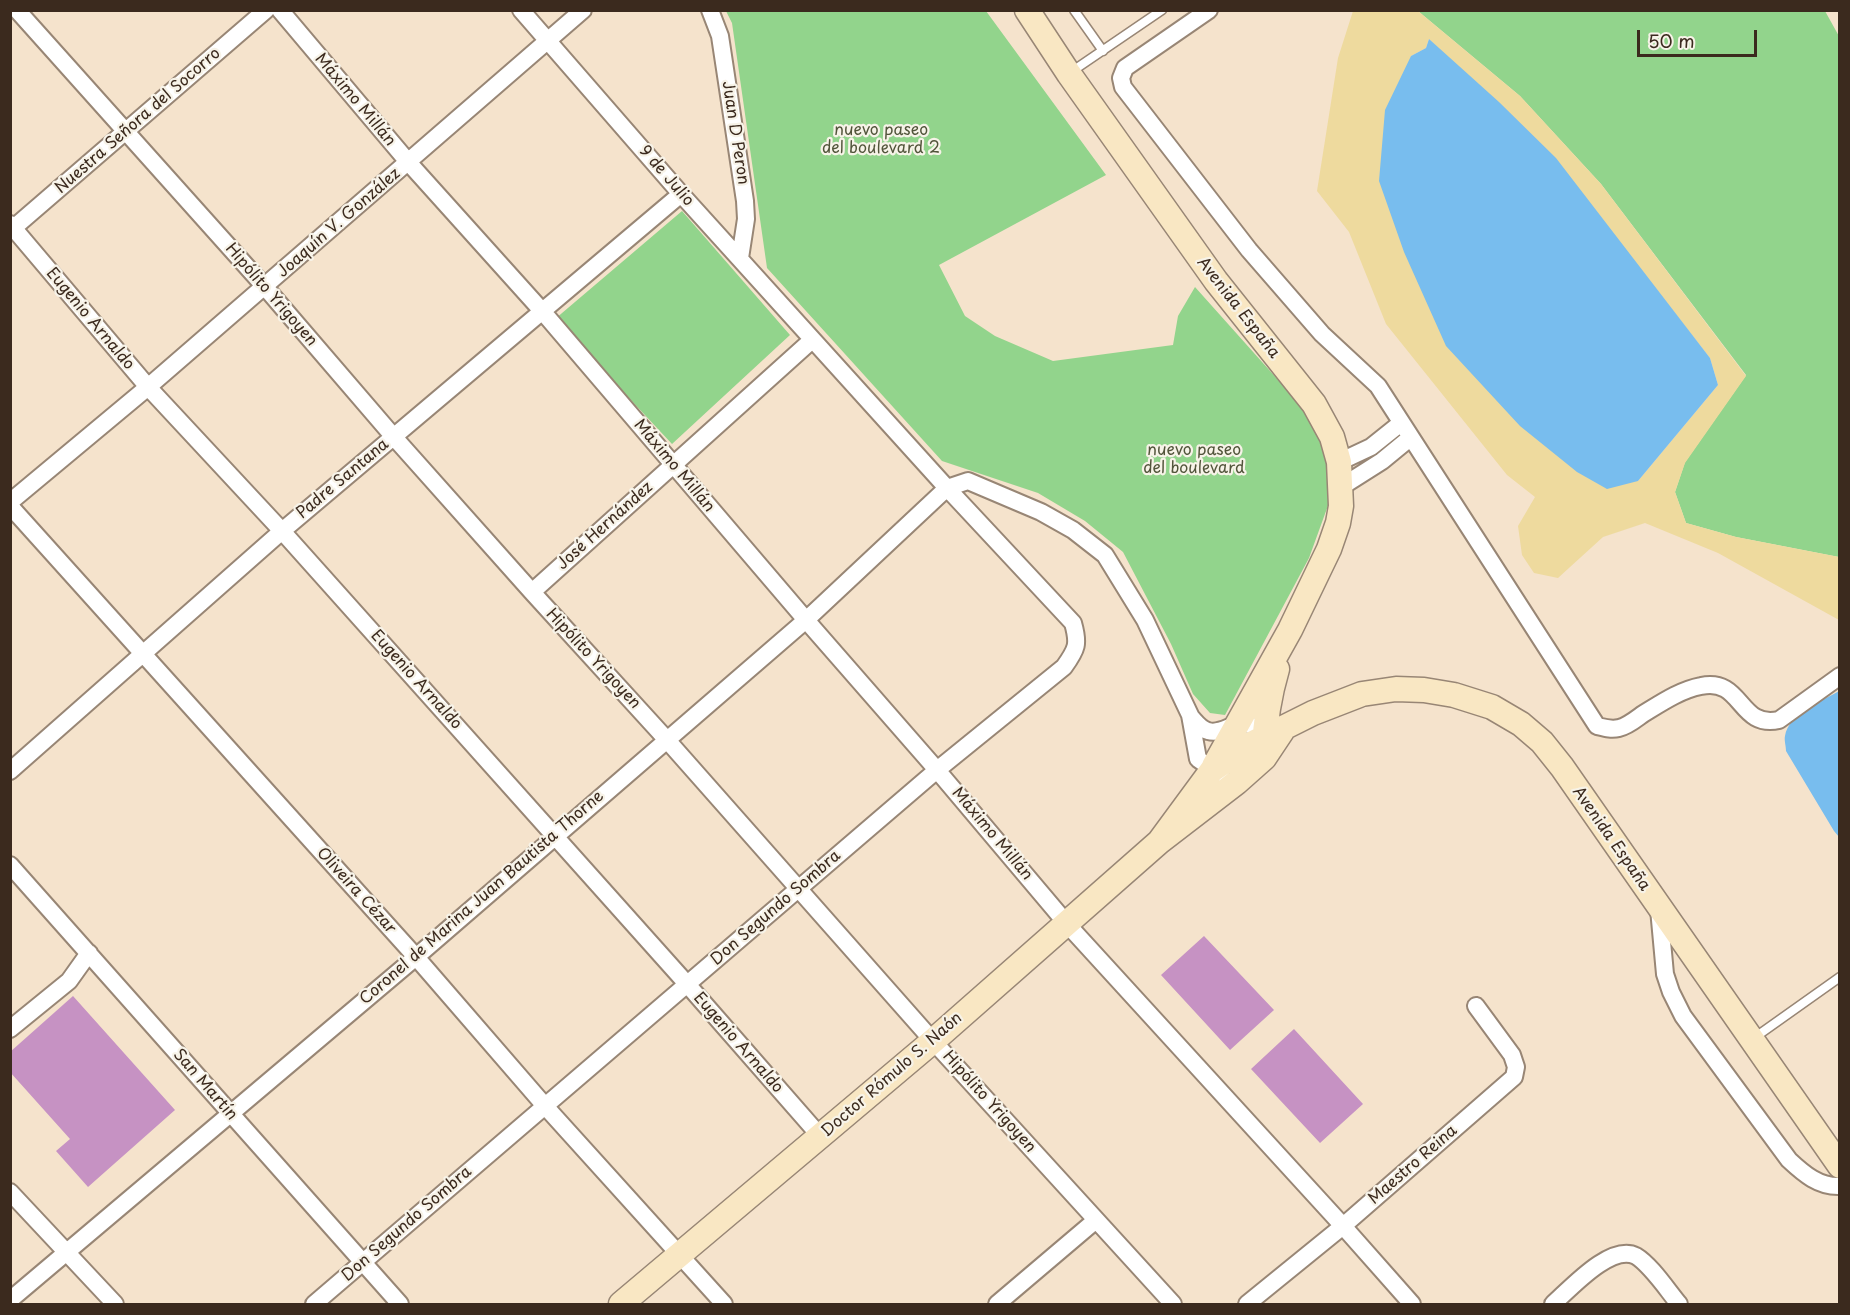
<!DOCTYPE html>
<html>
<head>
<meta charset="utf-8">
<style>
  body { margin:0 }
  #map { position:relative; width:1850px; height:1315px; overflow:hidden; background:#f5e3cc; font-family:"Playpen Sans",sans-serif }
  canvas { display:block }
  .frame { position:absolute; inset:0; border:12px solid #3b2a1e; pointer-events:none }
  .scale { position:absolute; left:1637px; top:30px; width:120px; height:27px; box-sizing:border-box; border:3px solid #3b2a1e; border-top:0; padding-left:8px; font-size:18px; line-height:21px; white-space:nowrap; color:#3b2a1e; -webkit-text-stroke:4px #f7f3e8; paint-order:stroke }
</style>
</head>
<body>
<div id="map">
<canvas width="1850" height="1315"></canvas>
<div class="frame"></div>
<div class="scale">50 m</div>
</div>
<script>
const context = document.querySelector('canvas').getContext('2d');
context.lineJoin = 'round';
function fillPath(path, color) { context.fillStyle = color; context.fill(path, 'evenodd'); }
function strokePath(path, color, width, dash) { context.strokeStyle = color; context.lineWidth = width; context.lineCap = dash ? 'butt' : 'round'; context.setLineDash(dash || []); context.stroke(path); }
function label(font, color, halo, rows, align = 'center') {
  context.font = font + ' "Playpen Sans",sans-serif'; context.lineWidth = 4.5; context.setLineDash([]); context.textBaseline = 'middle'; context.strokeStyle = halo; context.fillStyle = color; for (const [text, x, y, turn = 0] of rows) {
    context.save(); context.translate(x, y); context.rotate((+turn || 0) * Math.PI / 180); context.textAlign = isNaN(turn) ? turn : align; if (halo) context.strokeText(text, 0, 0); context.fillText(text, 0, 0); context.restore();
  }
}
fillPath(new Path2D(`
  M 726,11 L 986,11 L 1106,175 L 939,265 L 965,316 L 995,336 L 1053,361 L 1173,345 L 1178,316 L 1195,287 L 1313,419 L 1334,489 L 1309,558 L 1225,715 L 1210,713 L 1193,694 L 1171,644 L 1123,552 L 1085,521 L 1038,493 L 942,461 L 767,268 L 732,23 Z
  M 1418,11 L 1825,11 L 1840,38 L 1839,557 L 1736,537 L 1686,523 L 1675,492 L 1685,462 L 1746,375 L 1601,184 L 1520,96 Z
  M 682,211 L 790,335 L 672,444 L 555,319 Z`), '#92d48c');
fillPath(new Path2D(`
  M 1353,11 L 1418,11 L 1520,96 L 1601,184 L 1746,376 L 1685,463 L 1675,492 L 1686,523 L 1736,537 L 1839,557 L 1839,620 L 1718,553 L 1645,523 L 1603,537 L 1558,578 L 1534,573 L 1522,555 L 1518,526 L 1535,497 L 1507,475 L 1386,324 L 1349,232 L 1317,191 L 1338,58 ZM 1429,39 L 1611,232 L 1710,358 L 1718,385 L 1638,481 L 1411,56 L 1426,48 Z`), '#eeda9e');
fillPath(new Path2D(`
  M 1429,39 L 1499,102 L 1556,158 L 1710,358 L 1718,385 L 1638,481 L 1607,489 L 1577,472 L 1520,426 L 1446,346 L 1404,252 L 1379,181 L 1385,110 L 1411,56 L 1426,48 Z
  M 1839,691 L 1839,837 L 1834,831 L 1786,751 C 1786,746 1784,740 1785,736 C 1788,714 1822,701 1839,691 Z`), '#78bdee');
fillPath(new Path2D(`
  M 1204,936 L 1274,1010 L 1230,1050 L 1161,975 Z
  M 73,996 L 175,1110 L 88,1187 L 56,1151 L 70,1139 L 10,1072 L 10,1052 Z
  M 1294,1029 L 1363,1104 L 1320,1143 L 1251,1069 Z`), '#c692c3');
const lane = new Path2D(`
  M 1074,10 L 1103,51
  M 1071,72 L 1162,10
  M 1754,1038 L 1840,977`);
const street = new Path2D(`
  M 17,10 L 265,287 L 393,436 L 532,592 L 667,740 L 933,1041 L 1173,1304
  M 280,10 L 409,163 L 543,312 L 806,620 L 937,770 L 1067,924 L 1343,1226 L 1412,1304
  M 521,10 L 681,194 L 947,488 L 968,481 L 1041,512 L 1073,530 L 1105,555 L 1145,620 L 1190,715 L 1198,759 L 1221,775
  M 710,10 L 720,36 L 745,201 L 746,219 L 740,258
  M 1209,10 L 1125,68 L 1121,78 L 1123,87 L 1249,250 L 1322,334 L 1378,386 L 1597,726 C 1605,728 1611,730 1619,728 C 1628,726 1636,719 1643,714 C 1661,703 1680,690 1701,686 C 1743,677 1738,729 1779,720 L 1840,676
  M 10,224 L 148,387 L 282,531 L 687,984 L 820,1136
  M 10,231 L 266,10
  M 1339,462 L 1371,447 L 1401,423
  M 1341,487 L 1382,461 L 1410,438
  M 10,502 L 148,387 L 583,10
  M 10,506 L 416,957 L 545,1106 L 724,1304
  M 532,592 L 812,340
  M 1190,716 C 1195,721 1200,729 1208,731 C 1218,734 1226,728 1235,725 C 1248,722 1261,728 1271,735
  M 10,771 L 282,531 L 681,194
  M 10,865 L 400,1304
  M 1659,909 L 1665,974 L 1671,992 L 1683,1016 L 1789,1160 C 1804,1174 1819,1187 1840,1186
  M 10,1029 L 69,981 L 89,953
  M 10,1192 L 115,1304
  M 10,1300 L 416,957 L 806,620 L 947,488 L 1073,623 C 1079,644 1077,649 1064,667 L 937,770 L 314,1304
  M 997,1304 L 1096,1220
  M 1247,1304 L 1343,1226 L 1514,1077 L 1516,1067 L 1512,1055 L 1476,1006
  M 1553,1304 C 1570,1289 1611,1243 1636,1256 C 1651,1265 1668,1291 1679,1304`);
const secondary = new Path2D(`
  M 1027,10 L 1069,74 L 1216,281 L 1314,404 L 1332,437 L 1339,462 L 1341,506 L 1338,523 L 1329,549 L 1290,630 L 1214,766
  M 1264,750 C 1265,722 1269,696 1277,669
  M 1159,842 L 1212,770 L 1247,746 L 1313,713 L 1362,694 L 1396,689 L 1424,690 L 1454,695 L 1492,707 L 1521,724 L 1542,742 L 1562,767 L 1840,1166
  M 621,1304 L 933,1041 L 1159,842 L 1237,782 L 1264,758 L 1282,731`);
strokePath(lane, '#988675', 11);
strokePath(street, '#988675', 20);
strokePath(secondary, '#988675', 27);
strokePath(lane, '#fff', 8);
strokePath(street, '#fff', 16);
strokePath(secondary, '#f9e7c3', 24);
label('16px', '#3b2a1e', '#f7f3e8', [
  ["Máximo Millán",355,100,50],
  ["Nuestra Señora del Socorro",138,121,-41],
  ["Juan D Peron",735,133,81],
  ["9 de Julio",666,176,49],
  ["Joaquín V. González",339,223,-41],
  ["Hipólito Yrigoyen",271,295,49],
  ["Avenida España",1238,308,52],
  ["Eugenio Arnaldo",90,319,50],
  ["Máximo Millán",674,466,50],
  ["Padre Santana",343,479,-40],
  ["José Hernández",605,526,-42],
  ["Hipólito Yrigoyen",593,659,47],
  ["Eugenio Arnaldo",416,680,48],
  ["Máximo Millán",992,834,50],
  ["Avenida España",1611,839,55],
  ["Oliveira Cézar",356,891,48],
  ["Coronel de Marina Juan Bautista Thorne",482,898,-41],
  ["Don Segundo Sombra",776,908,-41],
  ["Eugenio Arnaldo",738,1043,49],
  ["Doctor Rómulo S. Naón",892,1075,-41],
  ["San Martín",205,1085,49],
  ["Hipólito Yrigoyen",989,1102,48],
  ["Maestro Reina",1413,1165,-41],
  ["Don Segundo Sombra",407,1224,-41]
]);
label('16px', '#51543a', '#f7f3e8', [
  ["nuevo paseo",881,131],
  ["del boulevard 2",881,149],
  ["nuevo paseo",1194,451],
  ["del boulevard",1194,469]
]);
</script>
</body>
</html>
